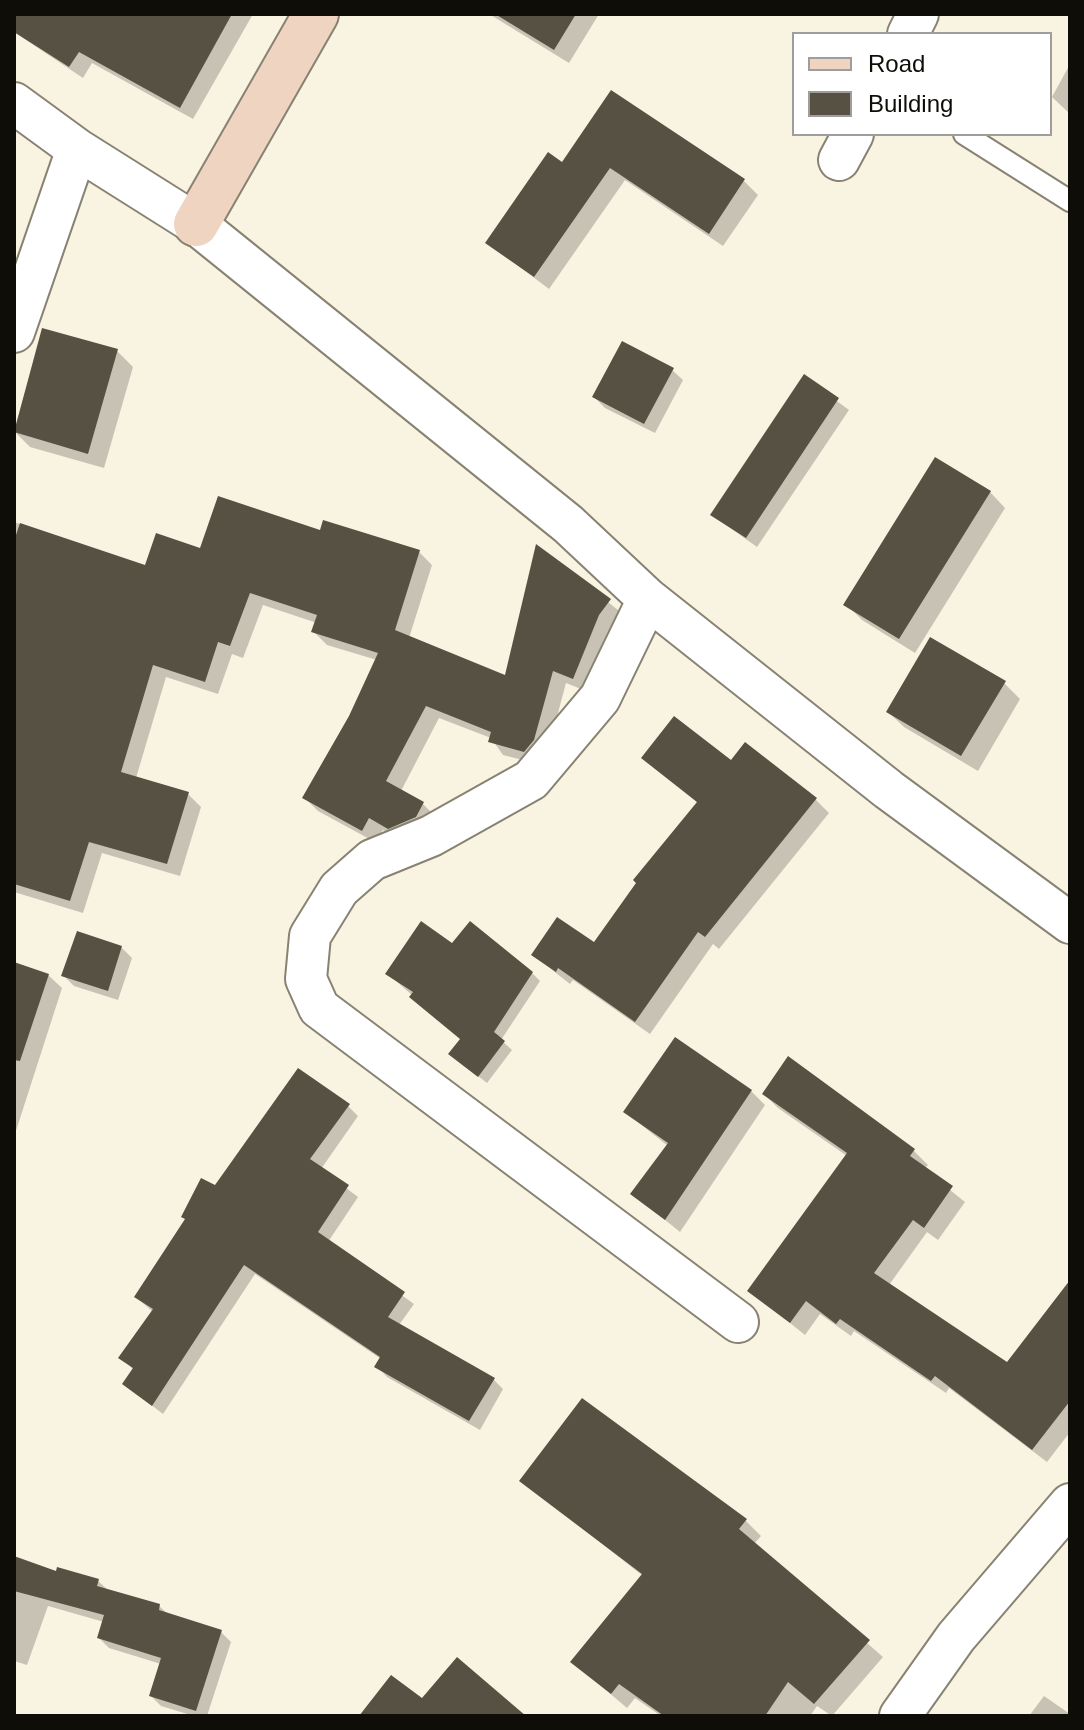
<!DOCTYPE html>
<html>
<head>
<meta charset="utf-8">
<style>
  body { margin:0 }
  #map { position:relative; width:1084px; height:1730px; overflow:hidden; background:#f9f3e1; font-family:Arial,sans-serif }
  canvas { display:block }
  .frame { position:absolute; inset:0; border:16px solid #0f0d07; pointer-events:none }
  .legend { position:absolute; left:792px; top:32px; width:260px; height:104px; box-sizing:border-box; background:#fff; border:2px solid #9f9e9c; margin:0; padding:10px 14px; list-style:none; font-size:24px; color:#0f0d07 }
  .legend li { display:flex; align-items:center; gap:16px; height:40px }
  .legend b { width:40px; border:2px solid #9f9e9c }
</style>
</head>
<body>
<div id="map">
<canvas width="1084" height="1730"></canvas>
<div class="frame"></div>
<ul class="legend">
<li><b style="height:10px;background:#f0d4c2"></b>Road</li>
<li><b style="height:22px;background:#575143"></b>Building</li>
</ul>
</div>
<script>
const context = document.querySelector('canvas').getContext('2d');
context.lineJoin = 'round';
function fillPath(path, color) { context.fillStyle = color; context.fill(path, 'evenodd'); }
function strokePath(path, color, width, dash) { context.strokeStyle = color; context.lineWidth = width; context.lineCap = dash ? 'butt' : 'round'; context.setLineDash(dash || []); context.stroke(path); }
fillPath(new Path2D(`
  M 14,14 L 253,14 L 193,119 L 92,63 L 83,78 L 14,32 Z
  M 489,14 L 599,14 L 569,63 Z
  M 1070,64 L 1070,114 L 1052,97 Z
  M 612,92 L 744,181 L 758,195 L 723,246 L 625,180 L 549,289 L 488,243 L 563,165 Z
  M 43,330 L 117,351 L 133,367 L 104,468 L 30,447 L 14,431 Z
  M 672,370 L 683,380 L 655,433 L 605,408 L 594,397 Z
  M 804,377 L 849,410 L 757,547 L 712,515 Z
  M 990,492 L 1005,508 L 915,653 L 862,620 L 846,604 Z
  M 14,522 L 146,568 L 201,550 L 321,533 L 419,552 L 432,565 L 409,638 L 506,678 L 538,547 L 623,614 L 586,691 L 566,683 L 547,754 L 538,764 L 503,755 L 491,738 L 439,718 L 401,791 L 423,804 L 436,817 L 403,841 L 383,830 L 375,842 L 318,811 L 305,798 L 350,717 L 377,660 L 327,645 L 314,632 L 317,623 L 263,605 L 243,658 L 232,654 L 218,694 L 166,677 L 136,778 L 188,794 L 201,807 L 180,876 L 102,853 L 83,913 L 14,892 Z
  M 1004,683 L 1020,699 L 978,771 L 904,727 L 888,712 Z
  M 643,758 L 731,762 L 815,799 L 829,813 L 719,949 L 713,944 L 650,1034 L 573,980 L 570,984 L 533,955 L 594,944 L 698,803 Z
  M 452,946 L 532,973 L 540,981 L 501,1040 L 512,1050 L 487,1083 L 450,1054 L 462,1039 L 388,974 Z
  M 121,947 L 132,958 L 118,1000 L 74,986 L 64,976 Z
  M 14,963 L 48,975 L 62,988 L 14,1137 Z
  M 789,1058 L 914,1151 L 928,1165 L 924,1169 L 965,1202 L 938,1240 L 927,1232 L 889,1285 L 1007,1365 L 1070,1284 L 1070,1432 L 1047,1462 L 949,1388 L 946,1393 L 854,1331 L 851,1336 L 820,1314 L 805,1335 L 750,1291 L 847,1156 L 778,1108 L 764,1094 Z
  M 751,1091 L 765,1105 L 680,1232 L 633,1194 L 668,1146 L 625,1112 Z
  M 348,1106 L 358,1116 L 321,1169 L 358,1197 L 328,1242 L 414,1304 L 399,1325 L 493,1379 L 503,1389 L 480,1430 L 387,1377 L 377,1366 L 381,1359 L 255,1274 L 163,1414 L 124,1384 L 134,1370 L 121,1358 L 153,1312 L 136,1297 L 215,1188 Z
  M 522,1481 L 746,1521 L 761,1536 L 754,1544 L 883,1657 L 832,1716 L 817,1706 L 810,1716 L 661,1716 L 635,1698 L 627,1708 L 573,1662 L 643,1576 Z
  M 14,1558 L 58,1573 L 98,1581 L 109,1591 L 159,1606 L 169,1615 L 221,1632 L 231,1642 L 207,1716 L 194,1716 L 161,1706 L 151,1696 L 161,1664 L 109,1648 L 99,1638 L 104,1622 L 48,1606 L 27,1665 L 14,1661 Z
  M 1044,1696 L 1070,1714 L 1070,1716 L 1029,1716 Z`), '#0003');
fillPath(new Path2D(`
  M 14,14 L 232,14 L 180,108 L 79,52 L 69,67 L 14,32 Z
  M 495,14 L 576,14 L 554,50 Z
  M 611,90 L 745,179 L 709,234 L 610,168 L 534,277 L 485,243 L 548,152 L 562,162 Z
  M 42,328 L 118,349 L 88,454 L 14,432 Z
  M 622,341 L 674,368 L 644,424 L 592,397 Z
  M 804,374 L 839,398 L 746,538 L 710,515 Z
  M 935,457 L 991,491 L 899,639 L 843,605 Z
  M 218,496 L 320,530 L 323,520 L 420,550 L 395,630 L 505,675 L 536,544 L 611,599 L 599,615 L 573,679 L 553,671 L 534,740 L 524,752 L 488,742 L 491,732 L 426,706 L 386,781 L 424,802 L 416,817 L 388,829 L 369,818 L 362,831 L 302,798 L 349,716 L 378,653 L 311,632 L 317,615 L 250,593 L 230,646 L 218,642 L 205,682 L 153,665 L 121,772 L 189,792 L 167,864 L 89,842 L 70,901 L 14,884 L 14,541 L 20,523 L 145,565 L 156,533 L 200,548 Z
  M 930,637 L 1006,681 L 961,756 L 886,712 Z
  M 674,716 L 731,760 L 745,742 L 817,798 L 705,937 L 698,932 L 635,1022 L 558,968 L 556,972 L 531,955 L 557,917 L 594,942 L 636,883 L 633,880 L 697,802 L 641,758 Z
  M 421,921 L 452,943 L 470,921 L 533,972 L 494,1032 L 505,1041 L 478,1077 L 448,1054 L 460,1039 L 409,997 L 413,992 L 385,974 Z
  M 77,931 L 122,946 L 108,991 L 61,976 Z
  M 14,962 L 49,974 L 20,1061 L 14,1060 Z
  M 675,1037 L 752,1090 L 665,1220 L 630,1194 L 668,1143 L 623,1112 Z
  M 788,1056 L 915,1149 L 910,1156 L 953,1186 L 924,1228 L 913,1220 L 874,1273 L 1007,1362 L 1070,1280 L 1070,1401 L 1032,1450 L 935,1376 L 931,1381 L 840,1319 L 836,1324 L 806,1301 L 790,1323 L 747,1291 L 847,1153 L 762,1094 Z
  M 298,1068 L 350,1104 L 310,1159 L 349,1185 L 318,1232 L 405,1292 L 388,1317 L 495,1378 L 469,1421 L 374,1367 L 380,1357 L 244,1265 L 152,1406 L 122,1384 L 133,1368 L 118,1358 L 153,1309 L 134,1297 L 185,1219 L 181,1217 L 201,1178 L 215,1185 Z
  M 582,1398 L 747,1519 L 739,1529 L 870,1640 L 814,1704 L 788,1682 L 765,1716 L 664,1716 L 619,1684 L 611,1694 L 570,1662 L 642,1574 L 519,1481 Z
  M 14,1556 L 56,1571 L 57,1567 L 99,1579 L 97,1586 L 160,1604 L 159,1610 L 222,1630 L 196,1711 L 149,1696 L 161,1658 L 97,1638 L 104,1615 L 14,1591 Z
  M 457,1657 L 526,1716 L 359,1716 L 391,1675 L 422,1698 Z`), '#575143');
const lane = new Path2D(`
  M 964,134 L 1070,201`);
const street = new Path2D(`
  M 908,34 L 918,14
  M 14,103 L 77,149 L 196,224 L 568,524 L 648,599 L 889,790 L 1070,923
  M 839,160 L 853,134
  M 14,332 L 77,149
  M 648,599 L 600,698 L 531,780 L 431,836 L 372,860 L 339,889 L 310,936 L 306,979 L 319,1008 L 738,1322
  M 900,1716 L 956,1637 L 1070,1504`);
const secondary = new Path2D(`
  M 196,224 L 316,14`);
strokePath(lane, '#888272', 24);
strokePath(street, '#888272', 44);
strokePath(secondary, '#888272', 48);
strokePath(lane, '#fff', 20);
strokePath(street, '#fff', 40);
strokePath(secondary, '#f0d4c2', 44);
</script>
</body>
</html>
